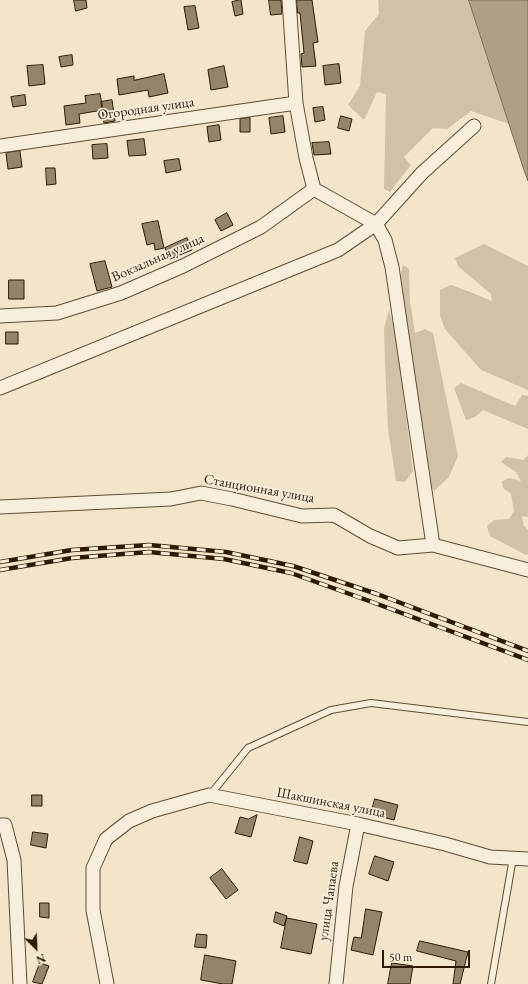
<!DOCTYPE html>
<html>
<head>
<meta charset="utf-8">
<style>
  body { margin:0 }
  #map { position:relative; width:528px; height:984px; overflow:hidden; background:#f2e5c9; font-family:"EB Garamond",serif }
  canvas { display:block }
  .north { position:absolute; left:16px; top:928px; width:40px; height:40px; -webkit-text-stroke:3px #f7eedc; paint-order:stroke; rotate:156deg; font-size:11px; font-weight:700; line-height:16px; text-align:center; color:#2e1a02 }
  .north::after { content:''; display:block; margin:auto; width:14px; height:18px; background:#2e1a02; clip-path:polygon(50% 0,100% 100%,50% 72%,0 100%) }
  .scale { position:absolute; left:382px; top:950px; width:88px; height:18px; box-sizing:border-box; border:2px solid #2e1a02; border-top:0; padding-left:5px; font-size:12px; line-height:14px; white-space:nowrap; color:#2e1a02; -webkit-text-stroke:3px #f7eedc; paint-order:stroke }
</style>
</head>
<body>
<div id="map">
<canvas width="528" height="984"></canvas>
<div class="north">N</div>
<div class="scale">50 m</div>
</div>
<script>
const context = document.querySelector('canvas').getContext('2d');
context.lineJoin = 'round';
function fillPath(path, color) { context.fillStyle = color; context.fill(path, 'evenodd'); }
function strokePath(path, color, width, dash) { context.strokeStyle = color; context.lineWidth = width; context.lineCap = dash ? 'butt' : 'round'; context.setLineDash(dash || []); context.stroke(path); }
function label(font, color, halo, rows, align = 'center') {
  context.font = font + ' "EB Garamond",serif'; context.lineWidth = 3.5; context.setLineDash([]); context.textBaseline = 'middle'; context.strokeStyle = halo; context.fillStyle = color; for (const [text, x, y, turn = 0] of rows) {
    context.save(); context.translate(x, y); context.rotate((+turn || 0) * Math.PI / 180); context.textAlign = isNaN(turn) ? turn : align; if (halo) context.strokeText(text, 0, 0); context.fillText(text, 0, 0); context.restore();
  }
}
fillPath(new Path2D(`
  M 378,0 L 469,0 L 509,124 L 471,111 L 447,129 L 433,128 L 404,157 L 411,165 L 390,192 L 384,189 L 386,94 L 377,92 L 364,120 L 348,105 L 360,86 L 365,31 L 379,14 Z
  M 484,244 L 528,266 L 528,390 L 481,370 L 445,329 L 440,316 L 440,290 L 451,285 L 470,292 L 492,301 L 491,294 L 458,266 L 455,258 Z
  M 403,265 L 409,269 L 410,301 L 415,333 L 425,329 L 433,333 L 458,456 L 449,477 L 434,491 L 429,481 L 400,278 Z
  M 389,310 L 395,330 L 413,471 L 405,482 L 396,481 L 388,429 L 385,363 L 384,328 Z
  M 461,383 L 515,406 L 522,395 L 528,396 L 528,429 L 483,410 L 475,417 L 466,420 L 454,388 Z
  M 528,455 L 528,517 L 522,516 L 524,526 L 528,530 L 528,554 L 526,555 L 490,536 L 487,526 L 494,520 L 509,519 L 514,511 L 511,494 L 503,488 L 502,481 L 510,478 L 521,481 L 516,472 L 501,462 L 506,457 L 523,460 Z`), '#d1c2a7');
const water = new Path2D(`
  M 469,0 L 528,0 L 528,181 L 524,170 Z`);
fillPath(water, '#afa085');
strokePath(water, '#7b6a51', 1);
const building = new Path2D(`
  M 74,0 L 86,0 L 87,8 L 76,11 Z
  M 241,0 L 243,14 L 235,16 L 232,2 Z
  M 269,0 L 281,0 L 282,14 L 271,15 Z
  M 297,0 L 312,0 L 318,42 L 313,43 L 316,66 L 302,67 L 301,54 L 304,53 L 300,13 L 298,13 Z
  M 195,6 L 199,28 L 188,30 L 184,7 Z
  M 72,55 L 73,65 L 61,67 L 59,57 Z
  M 339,64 L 341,83 L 325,85 L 323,66 Z
  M 43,65 L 45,84 L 29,86 L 27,66 Z
  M 224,66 L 228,87 L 211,90 L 208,70 Z
  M 164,74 L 168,93 L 149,97 L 148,90 L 119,95 L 117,79 L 134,76 L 134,80 Z
  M 100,94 L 103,110 L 79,114 L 80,123 L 66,125 L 64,106 L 86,103 L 85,96 Z
  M 25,95 L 26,105 L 13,107 L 11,97 Z
  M 112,100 L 115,121 L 104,123 L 101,102 Z
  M 323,107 L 325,120 L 315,122 L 313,108 Z
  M 283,116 L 285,132 L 271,134 L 269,118 Z
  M 341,116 L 352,119 L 349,131 L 338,128 Z
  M 250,118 L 250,132 L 240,132 L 240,119 Z
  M 219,125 L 221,140 L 209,142 L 207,127 Z
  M 144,139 L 146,155 L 129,156 L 127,141 Z
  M 329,142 L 331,154 L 314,155 L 312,143 Z
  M 107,144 L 108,158 L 93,159 L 92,145 Z
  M 20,151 L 22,167 L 8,169 L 6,153 Z
  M 179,159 L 181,170 L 166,173 L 164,161 Z
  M 46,168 L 55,168 L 56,184 L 47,185 Z
  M 227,213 L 233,225 L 221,231 L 215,220 Z
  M 158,221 L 164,248 L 155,250 L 154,243 L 147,245 L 142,224 Z
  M 187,238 L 192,250 L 170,259 L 165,248 Z
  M 105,261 L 112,287 L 97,291 L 90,264 Z
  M 9,280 L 24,280 L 24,299 L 9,299 Z
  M 6,332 L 18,332 L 18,344 L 6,344 Z
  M 32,795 L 42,795 L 42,806 L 32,806 Z
  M 375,799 L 398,805 L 394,820 L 371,814 Z
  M 257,815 L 251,837 L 235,833 L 240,817 L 248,819 Z
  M 33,832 L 48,834 L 46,848 L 31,845 Z
  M 300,837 L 313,841 L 307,864 L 294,861 Z
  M 375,856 L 394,862 L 388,881 L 369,874 Z
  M 222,869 L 238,890 L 226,899 L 210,878 Z
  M 40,903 L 49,903 L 49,918 L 40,917 Z
  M 366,909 L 382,912 L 373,955 L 351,950 L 354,937 L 361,938 Z
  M 276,912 L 287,916 L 284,926 L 274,922 Z
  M 287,918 L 317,924 L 311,954 L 281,948 Z
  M 197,934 L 207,935 L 206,948 L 195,947 Z
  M 420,941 L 468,952 L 460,984 L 453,984 L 456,961 L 417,951 Z
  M 205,955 L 236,961 L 232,984 L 223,984 L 201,980 Z
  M 40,963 L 49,966 L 42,984 L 33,982 Z
  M 392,963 L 413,966 L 410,984 L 388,984 Z`);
fillPath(building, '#948469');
strokePath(building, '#2e1a02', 1);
const service = new Path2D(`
  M 210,795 L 248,748 L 331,710 L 371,703 L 528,722
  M 491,984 L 513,858`);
const minor = new Path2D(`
  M 289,0 L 296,103 L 306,158 L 314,189 L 376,224 L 385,240 L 392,267 L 433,545 L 528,570
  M 0,146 L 296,103
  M 0,316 L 57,313 L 121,293 L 183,266 L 261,227 L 314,189
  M 0,388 L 338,250 L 376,224 L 422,173 L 474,126
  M 0,507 L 171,499 L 201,493 L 232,499 L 302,516 L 334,515 L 370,536 L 398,548 L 433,545
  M 0,825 L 5,825 L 14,860 L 20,984
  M 107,984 L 93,910 L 93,868 L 106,839 L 129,821 L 152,811 L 209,795 L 358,824 L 445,844 L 490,857 L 528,859
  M 336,984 L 346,886 L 358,824`);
strokePath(service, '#5f4d34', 8);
strokePath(minor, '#5f4d34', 15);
strokePath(service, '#f7eedc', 6);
strokePath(minor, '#f7eedc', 13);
const rail = new Path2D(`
  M 0,562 L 72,550 L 149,545 L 226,552 L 293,566 L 377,594 L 528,651
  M 0,570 L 72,558 L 149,552 L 224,559 L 291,573 L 372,602 L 528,660`);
strokePath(rail, '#2e1a02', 4.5);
strokePath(rail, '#f7eedc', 3, [9]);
label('14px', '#2e1a02', '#f7eedc', [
  ["Огородная улица",146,109,-8],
  ["Вокзальная улица",158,258,-24],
  ["Станционная улица",259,489,10],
  ["Шакшинская улица",331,803,11],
  ["улица Чапаева",329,901,-82]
]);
</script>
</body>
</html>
